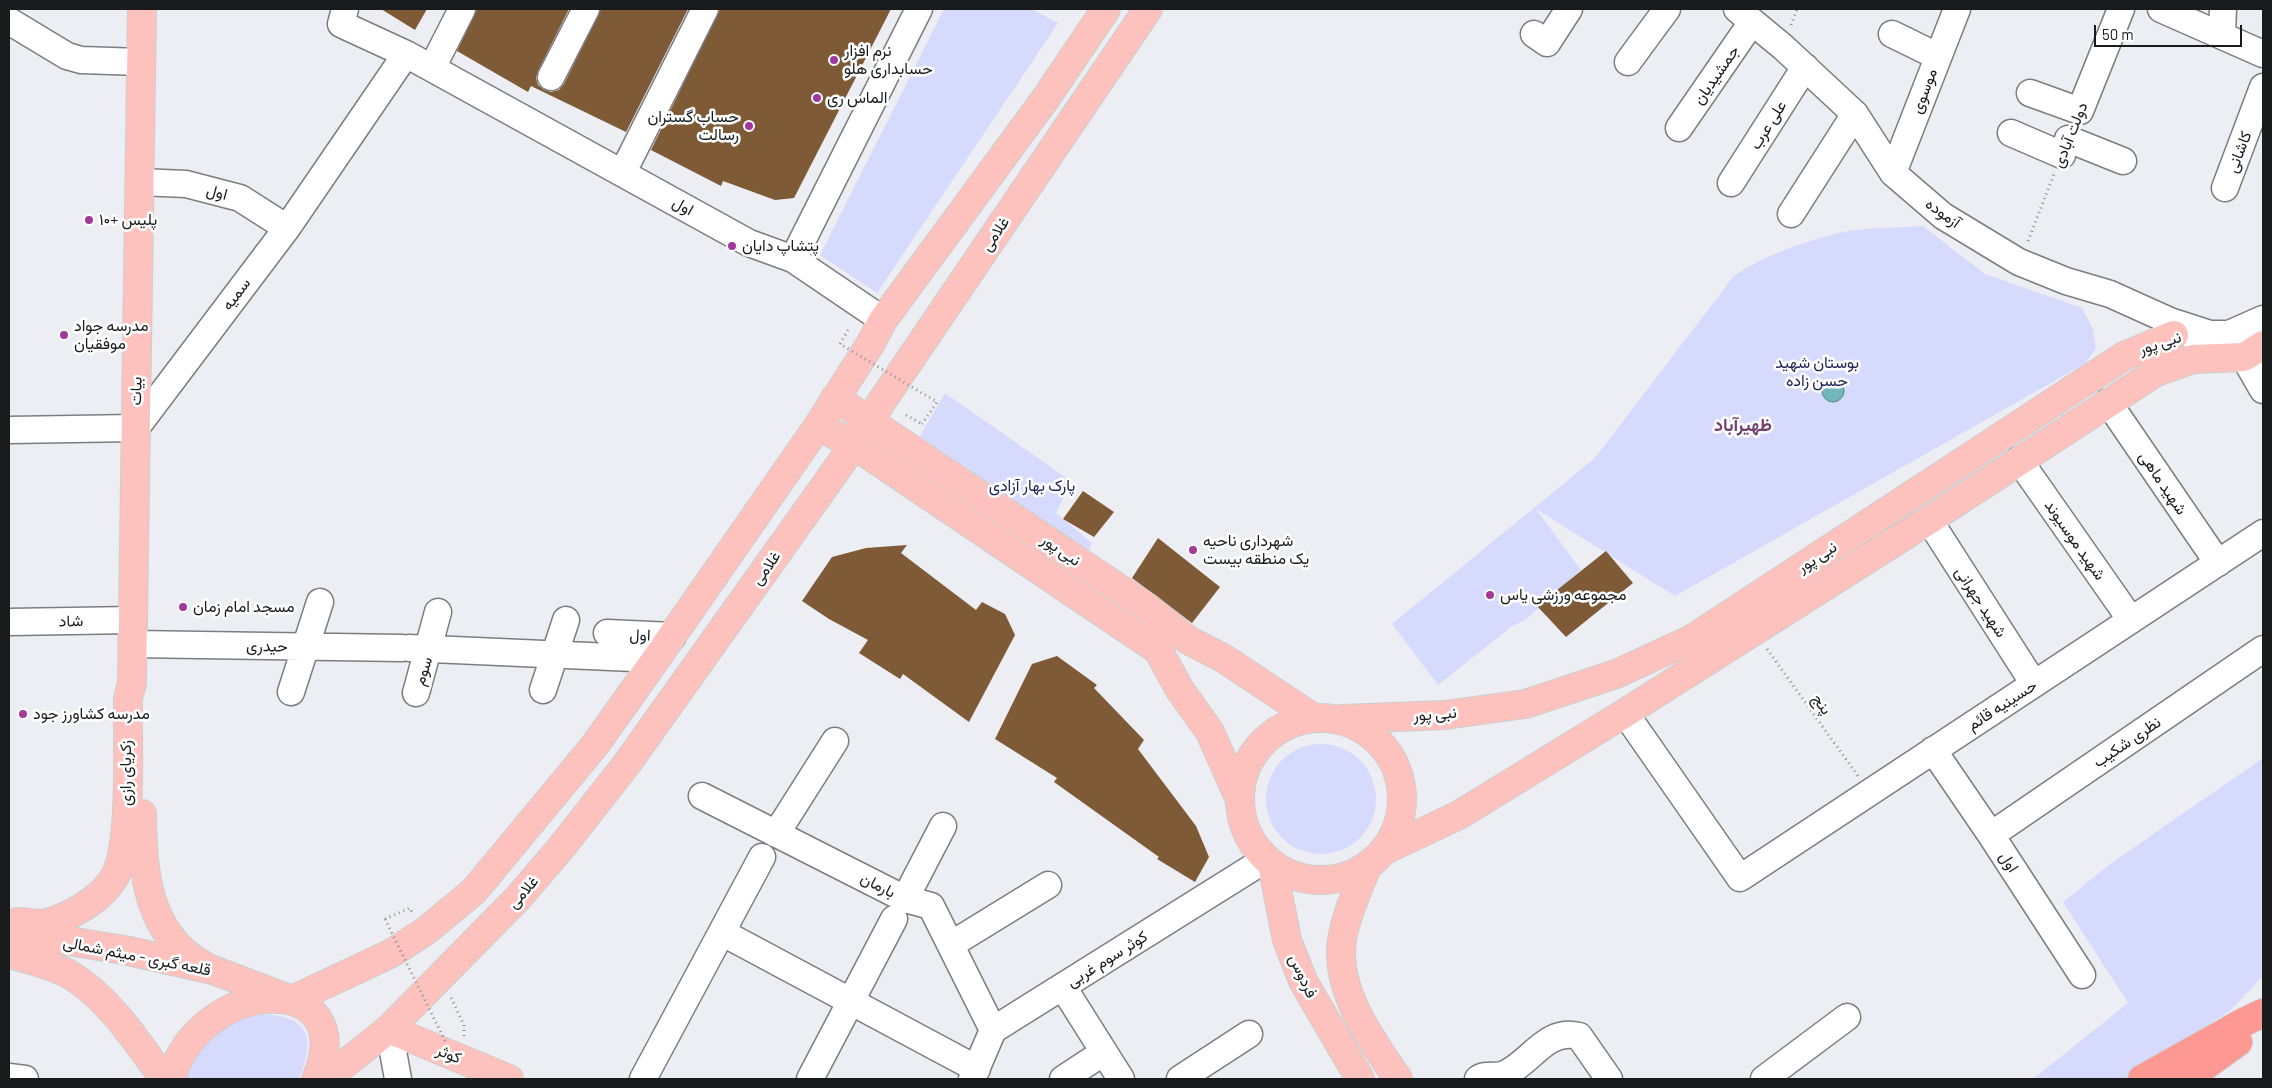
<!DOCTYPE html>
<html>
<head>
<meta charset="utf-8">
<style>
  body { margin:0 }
  #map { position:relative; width:2272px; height:1088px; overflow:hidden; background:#edeef3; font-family:Barlow,sans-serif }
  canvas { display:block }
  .frame { position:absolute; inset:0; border:10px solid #191a1c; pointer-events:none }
  .scale { position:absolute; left:2094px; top:25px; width:148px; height:22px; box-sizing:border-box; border:2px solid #191a1c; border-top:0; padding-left:6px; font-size:15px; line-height:18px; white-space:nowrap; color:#191a1c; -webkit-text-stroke:4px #fff; paint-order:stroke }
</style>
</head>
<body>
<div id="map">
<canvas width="2272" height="1088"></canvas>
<div class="frame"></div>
<div class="scale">50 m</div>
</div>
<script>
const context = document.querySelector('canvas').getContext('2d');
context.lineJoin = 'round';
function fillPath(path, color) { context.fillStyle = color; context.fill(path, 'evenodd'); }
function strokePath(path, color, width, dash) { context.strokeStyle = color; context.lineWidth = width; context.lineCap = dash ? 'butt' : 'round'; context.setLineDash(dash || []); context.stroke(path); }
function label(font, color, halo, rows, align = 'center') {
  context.font = font + ' Barlow,Vazirmatn,sans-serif'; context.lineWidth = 5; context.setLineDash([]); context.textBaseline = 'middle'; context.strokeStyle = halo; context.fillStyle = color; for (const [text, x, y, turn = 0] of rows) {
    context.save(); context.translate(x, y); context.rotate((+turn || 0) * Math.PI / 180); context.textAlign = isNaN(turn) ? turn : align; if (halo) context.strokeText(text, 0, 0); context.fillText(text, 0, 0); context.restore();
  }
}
fillPath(new Path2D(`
  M 944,9 L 1032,9 L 1058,23 L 877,293 L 820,255 Z
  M 1923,226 L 1985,274 L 2082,308 L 2093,329 L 2096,348 L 2086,363 L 1675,596 L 1536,509 L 1581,570 L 1525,620 L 1511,627 L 1438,685 L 1392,624 L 1595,458 L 1733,277 C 1761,256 1808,240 1843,232 C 1868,227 1897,228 1923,226 Z
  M 945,393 L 1071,481 L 1056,513 L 1092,543 L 1085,561 L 920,436 Z
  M1266 799a55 55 0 1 1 110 0a55 55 0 1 1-110 0Z
  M 2263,758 L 2263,976 L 2231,1010 L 2124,1079 L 2033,1079 L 2128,1003 L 2063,902 L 2110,864 Z
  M 258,1014 C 308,1015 317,1035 299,1079 L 185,1079 C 198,1044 221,1024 258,1014 Z`), '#d6dbfe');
const water = new Path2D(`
  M1822 391a11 11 0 1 1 22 0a11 11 0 1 1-22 0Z`);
fillPath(water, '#71b6b9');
strokePath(water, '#57878a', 1);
fillPath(new Path2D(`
  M 381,9 L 427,9 L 415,30 Z
  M 477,9 L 569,9 L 538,71 L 536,78 L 538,85 L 544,90 L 551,92 L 559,90 L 564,84 L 601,9 L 688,9 L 626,132 L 531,86 L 528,92 L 457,51 Z
  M 720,9 L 891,9 L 794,198 L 775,200 L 723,181 L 721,186 L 651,150 Z
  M 1083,491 L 1114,512 L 1094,537 L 1063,519 Z
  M 1158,538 L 1220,587 L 1192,623 L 1132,578 Z
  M 907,545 L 901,553 L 976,610 L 982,602 L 1005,614 L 1015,635 L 969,722 L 903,674 L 900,679 L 859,653 L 868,640 L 829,619 L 802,601 L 832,557 L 866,548 Z
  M 1606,551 L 1633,583 L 1566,637 L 1537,606 Z
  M 1057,656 L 1097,685 L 1094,688 L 1144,740 L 1138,749 L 1196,826 L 1209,857 L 1195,882 L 1157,859 L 1159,857 L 1054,782 L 1057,778 L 995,739 L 1032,664 Z`), '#7e5a36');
const minor = new Path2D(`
  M 345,9 L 341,24 L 406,54 L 749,243 L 793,259 L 883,320
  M 1737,9 L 1783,47 L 1855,114 L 1893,173 L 1943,216 L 2019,262 L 2066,281 L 2110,294 L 2170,321 L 2207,333
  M 2161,9 L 2263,54
  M 9,21 L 67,56 L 81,60 L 141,62
  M 1534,34 L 1547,43 L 1569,9
  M 1892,34 L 1937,56
  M 2222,34 L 2223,9
  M 1628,62 L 1667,9
  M 432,68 L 462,9
  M 551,77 L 586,9
  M 2030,93 L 2080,111 L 2121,9
  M 1679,128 L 1752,22
  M 2011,133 L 2062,155
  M 2068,139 L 2123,161
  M 623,172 L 705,9
  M 1893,173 L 1957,9
  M 140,182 L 186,184 L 240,198 L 287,228
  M 1731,183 L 1805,67
  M 2225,188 L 2263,87
  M 1791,214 L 1855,114
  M 793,259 L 919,9
  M 2190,334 L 2229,334 L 2263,319
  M 2244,357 L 2263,390
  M 2108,402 L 2218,563
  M 9,430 L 136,428 L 287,228 L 406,54
  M 2019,460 L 2131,620
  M 1929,520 L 2034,684
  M 9,622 L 133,620
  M 607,633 L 673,636
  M 133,644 L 402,648
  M 409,648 L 656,659
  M 543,690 L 566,620
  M 291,692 L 320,602
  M 416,693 L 438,612
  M 1625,713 L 1740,878 L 2263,533
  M 1933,750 L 1991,835 L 2082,975
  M 702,796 L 905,899 L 931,906 L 993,1030
  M 776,834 L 835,741
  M 1991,835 L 2263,649
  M 905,899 L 943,826
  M 723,933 L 977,1069
  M 952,944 L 1048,885
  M 1063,987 L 1121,1079
  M 389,1029 L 398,1079
  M 9,1077 L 25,1079
  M 643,1079 L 762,857
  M 810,1079 L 894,919
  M 972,1079 L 993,1030 L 1266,859
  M 1063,1079 L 1104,1052
  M 1180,1079 L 1249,1034
  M 1478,1079 C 1486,1073 1496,1078 1505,1074 C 1532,1062 1545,1028 1579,1036 L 1609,1079
  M 1764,1079 L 1847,1017`);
const major = new Path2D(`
  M 835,398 L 1148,608 L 1188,640 L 1223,658 L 1312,717
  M 818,426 L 854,445 L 1158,650 L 1180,690 L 1210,732 L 1240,800
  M1240 799a81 81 0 1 1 162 0a81 81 0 1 1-162 0Z
  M 1342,719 L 1445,715 L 1525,704 L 1616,674 L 1692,639 L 2124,356 L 2174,335
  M 142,814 C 142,870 147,935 203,965
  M 1385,850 L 1459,815 L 1625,713 L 1929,520 L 2156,372 L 2193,359 L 2244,357 L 2263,345
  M 1272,864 L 1287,940 L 1303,981 L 1360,1079
  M 1367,866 C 1357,893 1342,922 1341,951 C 1340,998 1373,1042 1398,1079
  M 18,922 C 27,922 39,925 48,923 C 72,916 103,898 115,876 C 133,844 127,738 128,698 L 132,683 L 142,9
  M 9,931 L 129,951 L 213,970 L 292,1000 L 392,953 L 427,930 L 474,891 L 595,745 L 656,659 L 818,426 L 871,343 L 883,320 L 1046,98 L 1106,9
  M 9,954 C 28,959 49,964 67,973 C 108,996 137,1042 164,1079
  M 389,1029 L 509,1079
  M 171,1079 C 201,974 363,970 316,1079
  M 326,1079 L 389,1029 L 518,898 L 560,849 L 626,765 L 854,445 L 882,401 L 1148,9`);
const highway = new Path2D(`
  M 2142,1079 L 2242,1023 L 2263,1013
  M 2187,1079 L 2238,1042`);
strokePath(minor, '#7c7c81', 29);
strokePath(major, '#cccdcd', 30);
strokePath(highway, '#cccdcd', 30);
strokePath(new Path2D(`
  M 1791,25 L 1797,9
  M 2028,241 L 2054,174
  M 906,415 L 922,424
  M 1767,649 L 1858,776
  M 385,919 L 410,908 L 412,912
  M 451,998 L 464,1025 L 464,1037`), '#8d8e92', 3, [1, 4]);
strokePath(minor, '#fff', 26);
strokePath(major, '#fec2be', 28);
strokePath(highway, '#fd9992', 28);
strokePath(new Path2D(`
  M 848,330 L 840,344 L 937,402 L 922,424
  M 385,919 L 445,1041`), '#8d8e92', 3, [1, 4]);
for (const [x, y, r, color] of [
  [834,60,5,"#a2389a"],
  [817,98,5,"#a2389a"],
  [749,126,5,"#a2389a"],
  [89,220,5,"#a2389a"],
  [732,246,5,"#a2389a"],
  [64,335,5,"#a2389a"],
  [1193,550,5,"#a2389a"],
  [1490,595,5,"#a2389a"],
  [183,607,5,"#a2389a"],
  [23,714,5,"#a2389a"]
]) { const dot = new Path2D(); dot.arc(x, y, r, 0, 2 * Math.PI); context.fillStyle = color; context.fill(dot); strokePath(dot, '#fff', 2); }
label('16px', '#191a1c', '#fff', [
  ["نرم افزار",844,51],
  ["حسابداری هلو",844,69],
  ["الماس ری",827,98],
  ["حساب گستران",739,117,"right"],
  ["رسالت",739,135,"right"],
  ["پلیس +۱۰",99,220],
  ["پتشاپ دایان",742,246],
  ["مدرسه جواد",74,326],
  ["موفقیان",74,344],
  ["شهرداری ناحیه",1203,541],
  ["یک منطقه بیست",1203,559],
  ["مجموعه ورزشی یاس",1500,595],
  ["مسجد امام زمان",193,607],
  ["مدرسه کشاورز جود",33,714]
], 'left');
label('16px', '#191a1c', '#fff', [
  ["جمشیدیان",1716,75,-55],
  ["موسوی",1924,91,-69],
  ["علی عرب",1768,125,-58],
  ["دولت آبادی",2070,135,-68],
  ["کاشانی",2239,152,-69],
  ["اول",217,192,15],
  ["اول",683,206,29],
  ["آزموده",1943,213,36],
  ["غلامی",995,234,-56],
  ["سمیه",236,294,-53],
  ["نبی پور",2160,343,-18],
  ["بیات",136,391,-89],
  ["شهید ماهی",2163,483,56],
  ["شهید موسیوند",2075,540,55],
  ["نبی پور",1061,550,34],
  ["نبی پور",1817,557,-33],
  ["غلامی",766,568,-54],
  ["شهید جهرانی",1981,602,57],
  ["شاد",71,621,-1],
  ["اول",640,635,2],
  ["حیدری",267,646,1],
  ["سوم",423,671,-73],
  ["پنج",1822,704,54],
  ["حسینیه قائم",2002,705,-33],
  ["نبی پور",1435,714,-4],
  ["نظری شکیب",2127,742,-34],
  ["زکریای رازی",126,773,-90],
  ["اول",2009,862,57],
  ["بارمان",878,885,27],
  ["غلامی",523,892,-48],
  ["قلعه گبری - میثم شمالی",137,956,11],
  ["کوثر سوم غربی",1107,959,-32],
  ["فردوس",1303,976,65],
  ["کوثر",449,1054,23]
]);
label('16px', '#22225b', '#fff', [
  ["بوستان شهید",1817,363],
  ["حسن زاده",1817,381],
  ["پارک بهار آزادی",1032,486]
]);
label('bold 18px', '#743f6f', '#fff', [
  ["ظهیرآباد",1743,425]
]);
</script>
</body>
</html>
